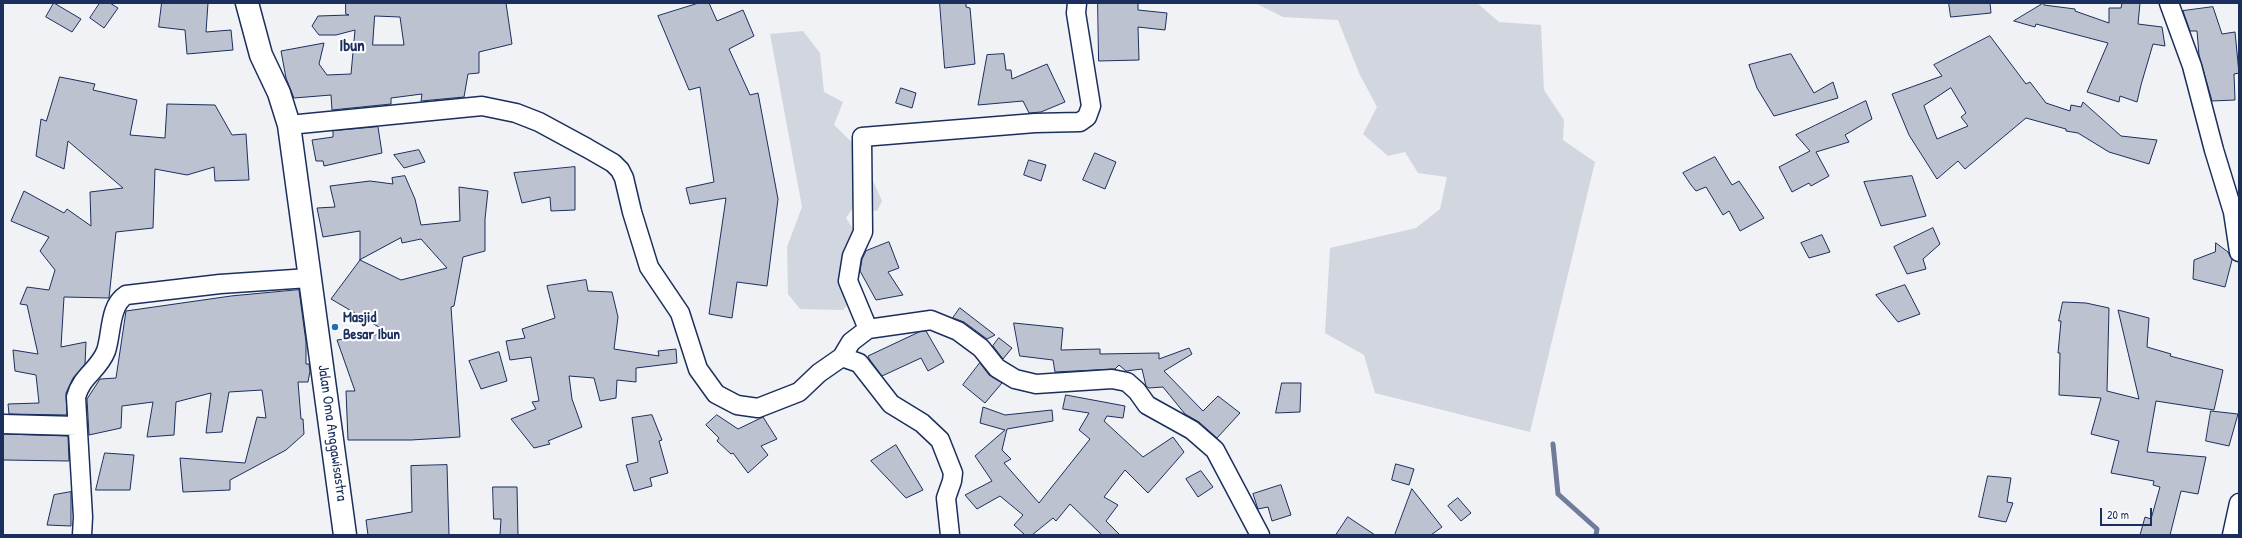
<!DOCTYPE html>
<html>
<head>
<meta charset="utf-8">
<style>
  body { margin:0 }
  #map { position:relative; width:2242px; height:538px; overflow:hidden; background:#f1f2f5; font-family:"Patrick Hand",sans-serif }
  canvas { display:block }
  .frame { position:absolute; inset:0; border:4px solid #1b2f5e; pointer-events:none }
  .scale { position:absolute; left:2100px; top:508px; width:52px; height:18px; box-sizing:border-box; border:2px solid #1b2f5e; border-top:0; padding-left:5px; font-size:12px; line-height:14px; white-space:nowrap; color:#1b2f5e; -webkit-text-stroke:3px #fff; paint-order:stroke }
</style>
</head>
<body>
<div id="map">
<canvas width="2242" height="538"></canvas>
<div class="frame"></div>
<div class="scale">20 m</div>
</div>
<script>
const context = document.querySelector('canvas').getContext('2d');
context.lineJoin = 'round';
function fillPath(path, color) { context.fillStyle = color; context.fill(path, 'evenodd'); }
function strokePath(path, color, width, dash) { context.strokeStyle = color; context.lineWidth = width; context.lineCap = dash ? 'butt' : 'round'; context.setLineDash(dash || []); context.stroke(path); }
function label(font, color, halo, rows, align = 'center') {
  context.font = font + ' "Patrick Hand",sans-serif'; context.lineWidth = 4; context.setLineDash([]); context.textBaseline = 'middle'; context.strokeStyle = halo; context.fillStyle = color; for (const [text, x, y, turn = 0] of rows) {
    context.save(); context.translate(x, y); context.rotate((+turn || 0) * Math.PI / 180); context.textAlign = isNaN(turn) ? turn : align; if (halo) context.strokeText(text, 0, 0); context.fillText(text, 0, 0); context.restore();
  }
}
fillPath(new Path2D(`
  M 1255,3 L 1477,3 L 1499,22 L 1541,25 L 1544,90 L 1564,120 L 1563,140 L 1595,162 L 1530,432 L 1375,393 L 1364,355 L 1325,333 L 1330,248 L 1416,228 L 1440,209 L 1447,177 L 1418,173 L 1405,152 L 1388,156 L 1363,134 L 1377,107 L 1359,73 L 1338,20 L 1283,17 Z
  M 803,31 L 820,53 L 824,92 L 843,102 L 834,125 L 859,149 L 882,201 L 877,211 L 853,208 L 846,218 L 862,243 L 849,303 L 843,310 L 800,309 L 788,294 L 787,247 L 802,207 L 770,34 Z`), '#d2d6df');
strokePath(new Path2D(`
  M 1553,444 L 1558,494 L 1597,529 L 1596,535`), '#707c9a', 5);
const building = new Path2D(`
  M 54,3 L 81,19 L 72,32 L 46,17 Z
  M 100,3 L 110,3 L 118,8 L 104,28 L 90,18 Z
  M 162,3 L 208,3 L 206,32 L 231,30 L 233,50 L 187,54 L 185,30 L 159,27 Z
  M 346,3 L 506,3 L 512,44 L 479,52 L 479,73 L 468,74 L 464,97 L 421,101 L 422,94 L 391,98 L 391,104 L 332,110 L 331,95 L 294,98 L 286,78 L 281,51 L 324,43 L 319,64 L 327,75 L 351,74 L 355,30 L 336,35 L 319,35 L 312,26 L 318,16 L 349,15 L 346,14 ZM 375,16 L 400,17 L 404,45 L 373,45 Z
  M 699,3 L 709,3 L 717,21 L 743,10 L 754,36 L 729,49 L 750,95 L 758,93 L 778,199 L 767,286 L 737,282 L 732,318 L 709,314 L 726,198 L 690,204 L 686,188 L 714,182 L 700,87 L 689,90 L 658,16 Z
  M 940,3 L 966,3 L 966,7 L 970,8 L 975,64 L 945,68 Z
  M 1098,3 L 1138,3 L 1138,10 L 1167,13 L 1165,30 L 1138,27 L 1139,60 L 1099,61 Z
  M 1949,3 L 1990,3 L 1991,13 L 1951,17 Z
  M 2044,3 L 2044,5 L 2075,9 L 2075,11 L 2109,23 L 2109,8 L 2121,8 L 2122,3 L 2140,3 L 2138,24 L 2162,27 L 2165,46 L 2153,44 L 2141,85 L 2137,102 L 2120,96 L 2119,102 L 2087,92 L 2108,43 L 2036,24 L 2035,27 L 2014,21 Z
  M 2213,7 L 2222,34 L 2235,32 L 2239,73 L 2234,74 L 2235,100 L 2212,101 L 2199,55 L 2197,31 L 2190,31 L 2183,11 Z
  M 1990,36 L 2026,84 L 2030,82 L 2046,103 L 2070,111 L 2071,105 L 2081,107 L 2083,102 L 2121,136 L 2157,140 L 2149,164 L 2109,152 L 2078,133 L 2066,131 L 2066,129 L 2026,118 L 1965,169 L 1958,161 L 1937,179 L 1909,135 L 1892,94 L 1942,76 L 1934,65 ZM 1951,88 L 1966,113 L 1961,117 L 1968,126 L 1937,139 L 1924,106 Z
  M 1004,54 L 1006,70 L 1011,70 L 1012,79 L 1047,64 L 1065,102 L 1041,112 L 1029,113 L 1023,101 L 978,105 L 987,55 Z
  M 1791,54 L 1814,93 L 1833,82 L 1838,98 L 1774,116 L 1757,88 L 1749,65 Z
  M 60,77 L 95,84 L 93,90 L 137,100 L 130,135 L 165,138 L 167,104 L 215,105 L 232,135 L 246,134 L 249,180 L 215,181 L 214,167 L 187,175 L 155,169 L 153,228 L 116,232 L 109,298 L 64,297 L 61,347 L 86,342 L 85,364 L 73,378 L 66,393 L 67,415 L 9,414 L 8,404 L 39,403 L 36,375 L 15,371 L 13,350 L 38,354 L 27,305 L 20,304 L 27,287 L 49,290 L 55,270 L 40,251 L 49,237 L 11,221 L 24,191 L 64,213 L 67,209 L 91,226 L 90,192 L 123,188 L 68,141 L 64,169 L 36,156 L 41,119 L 46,121 Z
  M 901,88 L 916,93 L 912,108 L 896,103 Z
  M 1866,101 L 1872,119 L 1845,135 L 1849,142 L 1816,152 L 1829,176 L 1811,186 L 1809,183 L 1792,192 L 1779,167 L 1810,151 L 1796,135 Z
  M 378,127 L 382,153 L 324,166 L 323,161 L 316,161 L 312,140 L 333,137 L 333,131 Z
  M 419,150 L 425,162 L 404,168 L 394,155 Z
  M 1095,153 L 1116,162 L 1105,189 L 1083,180 Z
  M 1715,157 L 1732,185 L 1739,181 L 1764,218 L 1740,231 L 1729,211 L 1723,215 L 1706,187 L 1696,191 L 1691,185 L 1683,173 Z
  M 1029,160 L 1046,165 L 1041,181 L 1024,175 Z
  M 575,167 L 575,210 L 551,211 L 550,197 L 522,203 L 514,173 Z
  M 405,176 L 415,199 L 421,225 L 460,221 L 459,187 L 488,191 L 485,219 L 485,251 L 463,257 L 454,306 L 451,307 L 460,437 L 411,440 L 348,440 L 346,391 L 355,391 L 337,340 L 389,333 L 331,299 L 360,260 L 360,231 L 323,237 L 317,208 L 335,207 L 330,186 L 370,181 L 393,184 L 392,178 ZM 401,238 L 402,243 L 421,239 L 447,268 L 401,280 L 360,260 Z
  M 1912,176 L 1926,216 L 1881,226 L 1864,182 Z
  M 1933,228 L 1940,244 L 1923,259 L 1926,269 L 1907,274 L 1894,247 Z
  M 1822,235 L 1830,252 L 1809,258 L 1801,243 Z
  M 889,242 L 899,268 L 888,272 L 903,295 L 876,300 L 860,271 L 862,259 L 866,251 Z
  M 2216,243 L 2228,252 L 2232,260 L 2225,287 L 2193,279 L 2194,260 L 2215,252 Z
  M 586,280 L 588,291 L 612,292 L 618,317 L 614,349 L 659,356 L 658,351 L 676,349 L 677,363 L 636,368 L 636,382 L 617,380 L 616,398 L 600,401 L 594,378 L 569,376 L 572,399 L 582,427 L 548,441 L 550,444 L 534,448 L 511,419 L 536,409 L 532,402 L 539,401 L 531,357 L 510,360 L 506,341 L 525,338 L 522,329 L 555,318 L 547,286 Z
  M 1905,285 L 1920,314 L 1898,322 L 1876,295 Z
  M 299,290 L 306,342 L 306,364 L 309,364 L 310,371 L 308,382 L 298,382 L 301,419 L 303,419 L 304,434 L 286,450 L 230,480 L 230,490 L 183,492 L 180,458 L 245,463 L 257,417 L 266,418 L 262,390 L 229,392 L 222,432 L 206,433 L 211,393 L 176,402 L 174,435 L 147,437 L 153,402 L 122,406 L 121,428 L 89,435 L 87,399 L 100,379 L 116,378 L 126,311 L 231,296 Z
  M 2063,302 L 2086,303 L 2109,308 L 2107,391 L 2139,399 L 2118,310 L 2149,318 L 2147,347 L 2171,354 L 2170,356 L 2223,370 L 2214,410 L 2156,401 L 2147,452 L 2206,457 L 2198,494 L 2181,491 L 2170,535 L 2140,535 L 2145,517 L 2151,519 L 2160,487 L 2153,485 L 2154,481 L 2111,473 L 2119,441 L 2091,434 L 2101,398 L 2059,395 L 2060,353 L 2058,353 L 2061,321 L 2059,321 Z
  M 960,308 L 995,335 L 987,339 L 964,322 L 953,318 Z
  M 1014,323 L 1063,328 L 1061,350 L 1100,349 L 1100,354 L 1159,353 L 1159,359 L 1189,348 L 1192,354 L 1164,371 L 1203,411 L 1218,396 L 1240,413 L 1217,438 L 1199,422 L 1185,414 L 1163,387 L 1149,388 L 1146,386 L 1142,369 L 1126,371 L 1119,365 L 1115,369 L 1055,372 L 1053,360 L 1020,356 Z
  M 926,331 L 944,362 L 928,371 L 921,358 L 882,376 L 870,360 L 868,356 L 919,332 Z
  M 999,338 L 1012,348 L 1003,359 L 993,346 Z
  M 499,352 L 507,381 L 481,389 L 469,361 Z
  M 980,363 L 989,375 L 1002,383 L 985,403 L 963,385 Z
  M 1282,383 L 1301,383 L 1300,412 L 1276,413 Z
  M 1066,395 L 1125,406 L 1123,418 L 1107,416 L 1104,421 L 1143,457 L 1173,437 L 1184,452 L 1148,493 L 1125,470 L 1104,497 L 1118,505 L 1106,521 L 1120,535 L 1102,535 L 1070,504 L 1056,521 L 1053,518 L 1032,535 L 1025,535 L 1014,525 L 1023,515 L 1000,496 L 977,509 L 965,495 L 992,481 L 975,456 L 1005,430 L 980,423 L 983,407 L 1005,415 L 1052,410 L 1053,421 L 1007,429 L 1002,450 L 1011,459 L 1004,463 L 1039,503 L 1090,439 L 1079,430 L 1089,413 L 1063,409 Z
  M 2211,411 L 2238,414 L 2229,446 L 2206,441 Z
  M 652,415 L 662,440 L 659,441 L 668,473 L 650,478 L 652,486 L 634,491 L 626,465 L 638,462 L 632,418 Z
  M 717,415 L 738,429 L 763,417 L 777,439 L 761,446 L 768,455 L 748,473 L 733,453 L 731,454 L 717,441 L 719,438 L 706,425 Z
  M 3,434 L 68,436 L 69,461 L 3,460 Z
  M 896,445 L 923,490 L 906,498 L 871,461 Z
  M 105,453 L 134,455 L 130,490 L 96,490 Z
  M 1396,464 L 1414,469 L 1409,485 L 1392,480 Z
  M 447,465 L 449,535 L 368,535 L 366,520 L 412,512 L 411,466 Z
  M 1201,471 L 1213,487 L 1198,497 L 1186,479 Z
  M 1988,476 L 2011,478 L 2007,502 L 2013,503 L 2006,522 L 1979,517 Z
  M 1281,485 L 1291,515 L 1272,521 L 1268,507 L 1258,509 L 1253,494 Z
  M 493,487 L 517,487 L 518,535 L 500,535 L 501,519 L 494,519 Z
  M 1412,489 L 1442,527 L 1431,535 L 1395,535 Z
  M 71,492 L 71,526 L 47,525 L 54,495 Z
  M 1458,498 L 1471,513 L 1461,521 L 1448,506 Z
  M 1348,517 L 1375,535 L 1336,535 Z`);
fillPath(building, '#bcc2d0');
strokePath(building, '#1b2f5e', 1);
const minor = new Path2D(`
  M 2169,3 L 2192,66 L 2214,150 L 2233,212 L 2239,252
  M 289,125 L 482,106 L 516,113 L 539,122 L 587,148 L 613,163 L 620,170 L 624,178 L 632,212 L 649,267 L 680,313 L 698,369 L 716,394 L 737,405 L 758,408 L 799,392 L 819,373 L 842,357 L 851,342 L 868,329 L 931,320 L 958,331 L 981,348 L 997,368 L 1015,379 L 1036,384 L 1112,379 L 1127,382 L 1137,391 L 1147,405 L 1192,430 L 1215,450 L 1260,535
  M 868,329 L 848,281 L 852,256 L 863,232 L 862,137 L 1035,123 L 1080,122 L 1087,117 L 1091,106 L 1076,13 L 1077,3
  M 842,357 L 859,363 L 891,404 L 922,423 L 940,440 L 953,473 L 952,481 L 946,498 L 950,535
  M 3,424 L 77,426
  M 82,535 L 83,517 L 76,397 C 82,375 98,371 106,351 C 112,333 109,306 126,295 L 220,284 L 309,278
  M 2232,535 L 2239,503`);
const major = new Path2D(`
  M 247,3 L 261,55 L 279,93 L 289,125 L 345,535`);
strokePath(minor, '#1b2f5e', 21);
strokePath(major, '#1b2f5e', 25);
strokePath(minor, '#fff', 18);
strokePath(major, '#fff', 22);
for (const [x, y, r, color] of [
  [335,327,4,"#1f6fb2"]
]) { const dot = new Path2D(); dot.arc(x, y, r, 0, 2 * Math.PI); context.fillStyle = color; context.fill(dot); strokePath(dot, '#fff', 1.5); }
label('bold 15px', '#1b2f5e', '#fff', [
  ["Masjid",343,318],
  ["Besar Ibun",343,335]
], 'left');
label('15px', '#1b2f5e', '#fff', [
  ["Jalan Oma Anggawisastra",332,433,82]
]);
label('bold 17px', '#1b2f5e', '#fff', [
  ["Ibun",352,46]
]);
</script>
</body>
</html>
